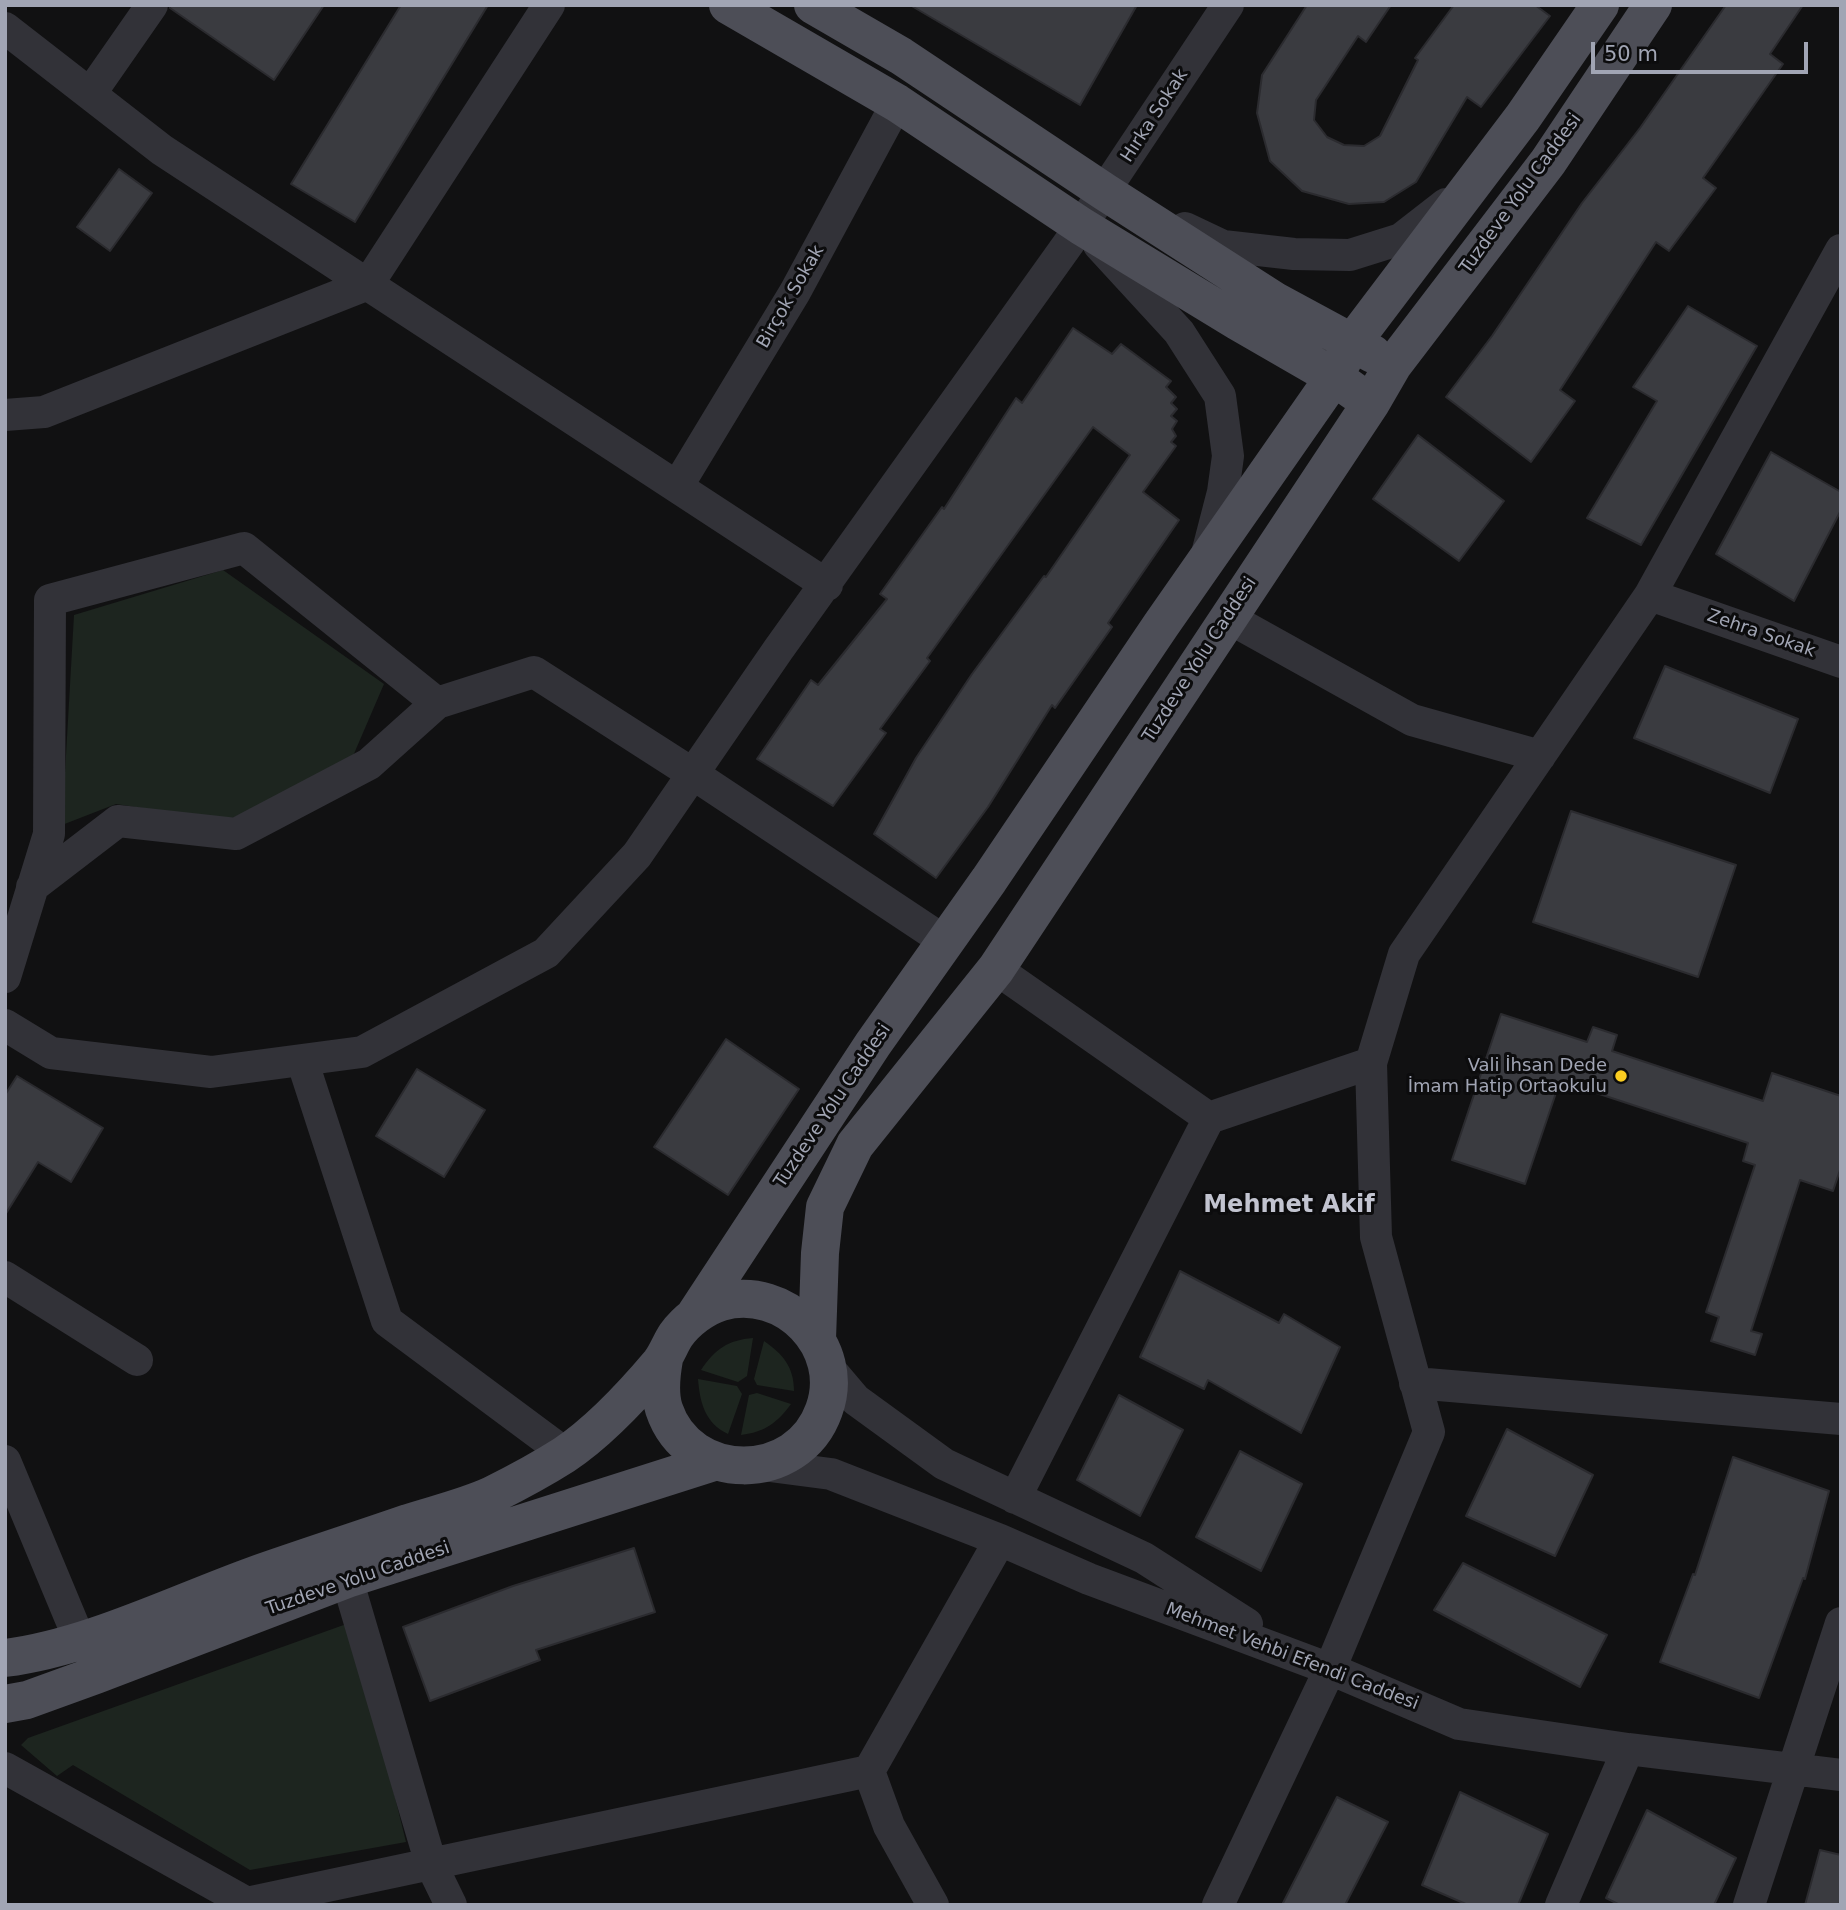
<!DOCTYPE html>
<html>
<head>
<meta charset="utf-8">
<style>
  body { margin:0 }
  #map { position:relative; width:1846px; height:1910px; overflow:hidden; background:#111112; font-family:"DejaVu Sans",sans-serif }
  canvas { display:block }
  .frame { position:absolute; inset:0; border:7px solid #a1a5b4; pointer-events:none }
  .scale { position:absolute; left:1591px; top:42px; width:217px; height:32px; box-sizing:border-box; border:4px solid #a1a5b4; border-top:0; padding-left:9px; font-size:21px; line-height:24px; white-space:nowrap; color:#a1a5b4; -webkit-text-stroke:5px #0c0c0d; paint-order:stroke }
</style>
</head>
<body>
<div id="map">
<canvas width="1846" height="1910"></canvas>
<div class="frame"></div>
<div class="scale">50 m</div>
</div>
<script>
const context = document.querySelector('canvas').getContext('2d');
context.lineJoin = 'round';
function fillPath(path, color) { context.fillStyle = color; context.fill(path, 'evenodd'); }
function strokePath(path, color, width, dash) { context.strokeStyle = color; context.lineWidth = width; context.lineCap = dash ? 'butt' : 'round'; context.setLineDash(dash || []); context.stroke(path); }
function label(font, color, halo, rows, align = 'center') {
  context.font = font + ' "DejaVu Sans",sans-serif'; context.lineWidth = 6; context.setLineDash([]); context.textBaseline = 'middle'; context.strokeStyle = halo; context.fillStyle = color; for (const [text, x, y, turn = 0] of rows) {
    context.save(); context.translate(x, y); context.rotate((+turn || 0) * Math.PI / 180); context.textAlign = isNaN(turn) ? turn : align; if (halo) context.strokeText(text, 0, 0); context.fillText(text, 0, 0); context.restore();
  }
}
fillPath(new Path2D(`
  M 223,570 L 384,684 L 350,763 L 226,821 L 116,804 L 62,825 L 74,615 Z
  M 753,1338 L 747,1376 L 738,1382 L 701,1370 C 715,1349 728,1340 753,1338 Z
  M 764,1341 C 783,1354 794,1367 794,1391 L 757,1385 L 754,1379 Z
  M 698,1379 L 737,1386 L 742,1394 L 728,1434 C 705,1423 700,1403 698,1379 Z
  M 757,1393 L 791,1404 C 777,1423 765,1432 741,1435 L 749,1395 Z
  M 352,1622 L 406,1842 L 250,1870 L 73,1765 L 57,1776 L 21,1745 L 28,1738 Z`), '#1d251f');
const building = new Path2D(`
  M 170,5 L 324,5 L 274,80 L 170,8 Z
  M 401,5 L 488,5 L 355,222 L 291,184 Z
  M 910,5 L 1137,5 L 1080,105 Z
  M 1307,5 L 1391,5 L 1366,42 L 1358,36 L 1316,100 L 1314,120 L 1327,137 L 1344,145 L 1364,146 L 1380,136 L 1418,60 L 1415,58 L 1454,5 L 1535,5 L 1550,16 L 1481,107 L 1467,97 L 1416,182 L 1384,202 L 1349,204 L 1302,191 L 1270,161 L 1257,113 L 1262,75 Z
  M 1726,5 L 1803,5 L 1770,54 L 1783,64 L 1703,178 L 1716,188 L 1669,251 L 1656,242 L 1560,390 L 1575,401 L 1531,462 L 1446,397 L 1492,336 L 1582,203 L 1640,128 Z
  M 119,169 L 152,193 L 110,251 L 77,227 Z
  M 1688,306 L 1757,346 L 1641,545 L 1587,518 L 1657,401 L 1633,387 Z
  M 1073,328 L 1112,354 L 1121,344 L 1171,381 L 1166,387 L 1176,397 L 1171,403 L 1177,409 L 1171,416 L 1177,421 L 1172,429 L 1176,436 L 1171,442 L 1176,446 L 1143,492 L 1179,520 L 1108,623 L 1112,627 L 1055,708 L 1052,705 L 988,807 L 936,878 L 874,834 L 916,758 L 972,674 L 1044,576 L 1046,577 L 1130,455 L 1093,427 L 927,658 L 930,661 L 880,729 L 886,733 L 833,806 L 757,759 L 811,680 L 818,685 L 887,599 L 880,594 L 942,507 L 944,509 L 1016,398 L 1022,403 Z
  M 1418,435 L 1504,501 L 1459,561 L 1373,499 Z
  M 1771,452 L 1841,492 L 1841,510 L 1794,601 L 1716,554 Z
  M 1665,666 L 1798,719 L 1770,793 L 1634,738 Z
  M 1571,811 L 1736,865 L 1698,977 L 1533,922 Z
  M 1501,1014 L 1587,1042 L 1593,1027 L 1617,1035 L 1612,1051 L 1763,1101 L 1772,1073 L 1841,1096 L 1841,1167 L 1833,1191 L 1800,1180 L 1751,1331 L 1762,1334 L 1755,1355 L 1711,1341 L 1719,1317 L 1706,1312 L 1755,1165 L 1743,1161 L 1748,1143 L 1560,1081 L 1525,1184 L 1452,1160 Z
  M 726,1039 L 799,1089 L 728,1195 L 654,1147 Z
  M 417,1069 L 485,1110 L 444,1177 L 376,1136 Z
  M 17,1076 L 103,1128 L 71,1182 L 38,1162 L 5,1215 L 5,1095 Z
  M 1180,1271 L 1279,1323 L 1284,1314 L 1340,1347 L 1301,1433 L 1208,1380 L 1204,1389 L 1140,1357 Z
  M 1119,1395 L 1183,1430 L 1140,1516 L 1077,1480 Z
  M 1507,1429 L 1593,1475 L 1555,1556 L 1466,1516 Z
  M 1240,1451 L 1302,1484 L 1261,1571 L 1196,1537 Z
  M 1733,1457 L 1829,1491 L 1805,1579 L 1803,1578 L 1759,1698 L 1660,1662 L 1693,1574 L 1695,1575 Z
  M 634,1548 L 655,1612 L 536,1650 L 540,1660 L 430,1701 L 403,1627 L 513,1586 Z
  M 1463,1563 L 1607,1635 L 1580,1687 L 1434,1610 Z
  M 1460,1792 L 1548,1834 L 1518,1905 L 1468,1905 L 1422,1885 Z
  M 1337,1797 L 1388,1822 L 1345,1905 L 1282,1905 Z
  M 1647,1810 L 1736,1858 L 1714,1905 L 1620,1905 L 1606,1898 Z
  M 1820,1850 L 1841,1855 L 1841,1905 L 1805,1905 Z`);
fillPath(building, '#3a3b40');
strokePath(building, '#2b2b2f', 2);
strokePath(new Path2D(`
  M 5,28 L 162,150 L 827,585
  M 90,94 L 152,5
  M 1185,228 L 1223,246 L 1294,254 L 1350,255 L 1401,239 L 1446,204
  M 1099,245 L 1179,332 L 1220,396 L 1228,456 L 1223,492 L 1208,550
  M 5,415 L 44,412 L 368,284 L 549,5
  M 677,487 L 795,292 L 897,103
  M 1650,595 L 1841,250
  M 1227,617 L 1412,720 L 1540,756
  M 32,887 L 118,821 L 236,834 L 369,764 L 437,703
  M 996,969 L 1209,1118
  M 5,977 L 49,834 L 50,600 L 244,548 L 437,703 L 534,672 L 693,774 L 946,942
  M 5,1025 L 51,1053 L 211,1072 L 362,1052 L 546,953 L 637,855 L 778,650 L 1081,226 L 1228,5
  M 302,1060 L 387,1321 L 566,1454
  M 5,1277 L 137,1360
  M 828,1367 L 856,1400 L 944,1464 L 1144,1558 L 1247,1624
  M 1415,1383 L 1841,1419
  M 5,1461 L 80,1641
  M 762,1465 L 831,1474 L 1000,1540 L 1089,1579 L 1330,1669 L 1459,1724 L 1628,1749 L 1841,1775
  M 1015,1498 L 1209,1118 L 1371,1063
  M 347,1579 L 431,1864 L 451,1905
  M 5,1768 L 247,1903 L 869,1771 L 1000,1540
  M 869,1771 L 889,1826 L 933,1905
  M 1218,1905 L 1330,1669 L 1429,1432 L 1376,1237 L 1371,1063 L 1404,954 L 1650,595 L 1841,662
  M 1561,1905 L 1628,1749
  M 1749,1905 L 1841,1623`), '#323238', 32);
strokePath(new Path2D(`
  M 728,5 L 897,103 L 1081,226 L 1237,321 L 1334,377 L 1355,392
  M 813,5 L 901,56 L 1105,192 L 1275,301 L 1373,354
  M 695,1315 L 873,1044 L 989,880 L 1161,625 L 1334,377 L 1352,343 L 1523,117 L 1600,5
  M 817,1339 L 820,1253 L 825,1207 L 855,1145 L 996,969 L 1371,403 L 1393,365 L 1548,162 L 1653,5
  M 5,1658 C 86,1648 175,1604 252,1576 C 303,1558 356,1541 408,1523 C 436,1514 466,1507 492,1495 C 516,1483 542,1469 564,1455 C 600,1431 633,1395 660,1363 C 667,1354 670,1344 676,1335 C 686,1321 704,1307 721,1302 C 785,1284 847,1347 824,1410 C 798,1484 689,1484 664,1409 C 659,1393 661,1376 664,1359
  M 5,1704 L 27,1700 L 96,1675 L 347,1579 L 714,1462`), '#4d4e57', 38);
for (const [x, y, r, color] of [
  [1621,1076,7,"#fbcd21"]
]) { const dot = new Path2D(); dot.arc(x, y, r, 0, 2 * Math.PI); context.fillStyle = color; context.fill(dot); strokePath(dot, '#0c0c0d', 2.5); }
label('18px', '#a1a5b4', '#0c0c0d', [
  ["Hırka Sokak",1155,116,-57],
  ["Tuzdeve Yolu Caddesi",1521,194,-54],
  ["Birçok Sokak",791,297,-60],
  ["Zehra Sokak",1761,634,19],
  ["Tuzdeve Yolu Caddesi",1200,660,-57],
  ["Tuzdeve Yolu Caddesi",833,1106,-56],
  ["Tuzdeve Yolu Caddesi",358,1579,-19],
  ["Mehmet Vehbi Efendi Caddesi",1292,1657,21]
]);
label('18px', '#a1a5b4', '#0c0c0d', [
  ["Vali İhsan Dede",1607,1066],
  ["İmam Hatip Ortaokulu",1607,1087]
], 'right');
label('bold 24px', '#c2c4d0', '#0c0c0d', [
  ["Mehmet Akif",1289,1206]
]);
</script>
</body>
</html>
